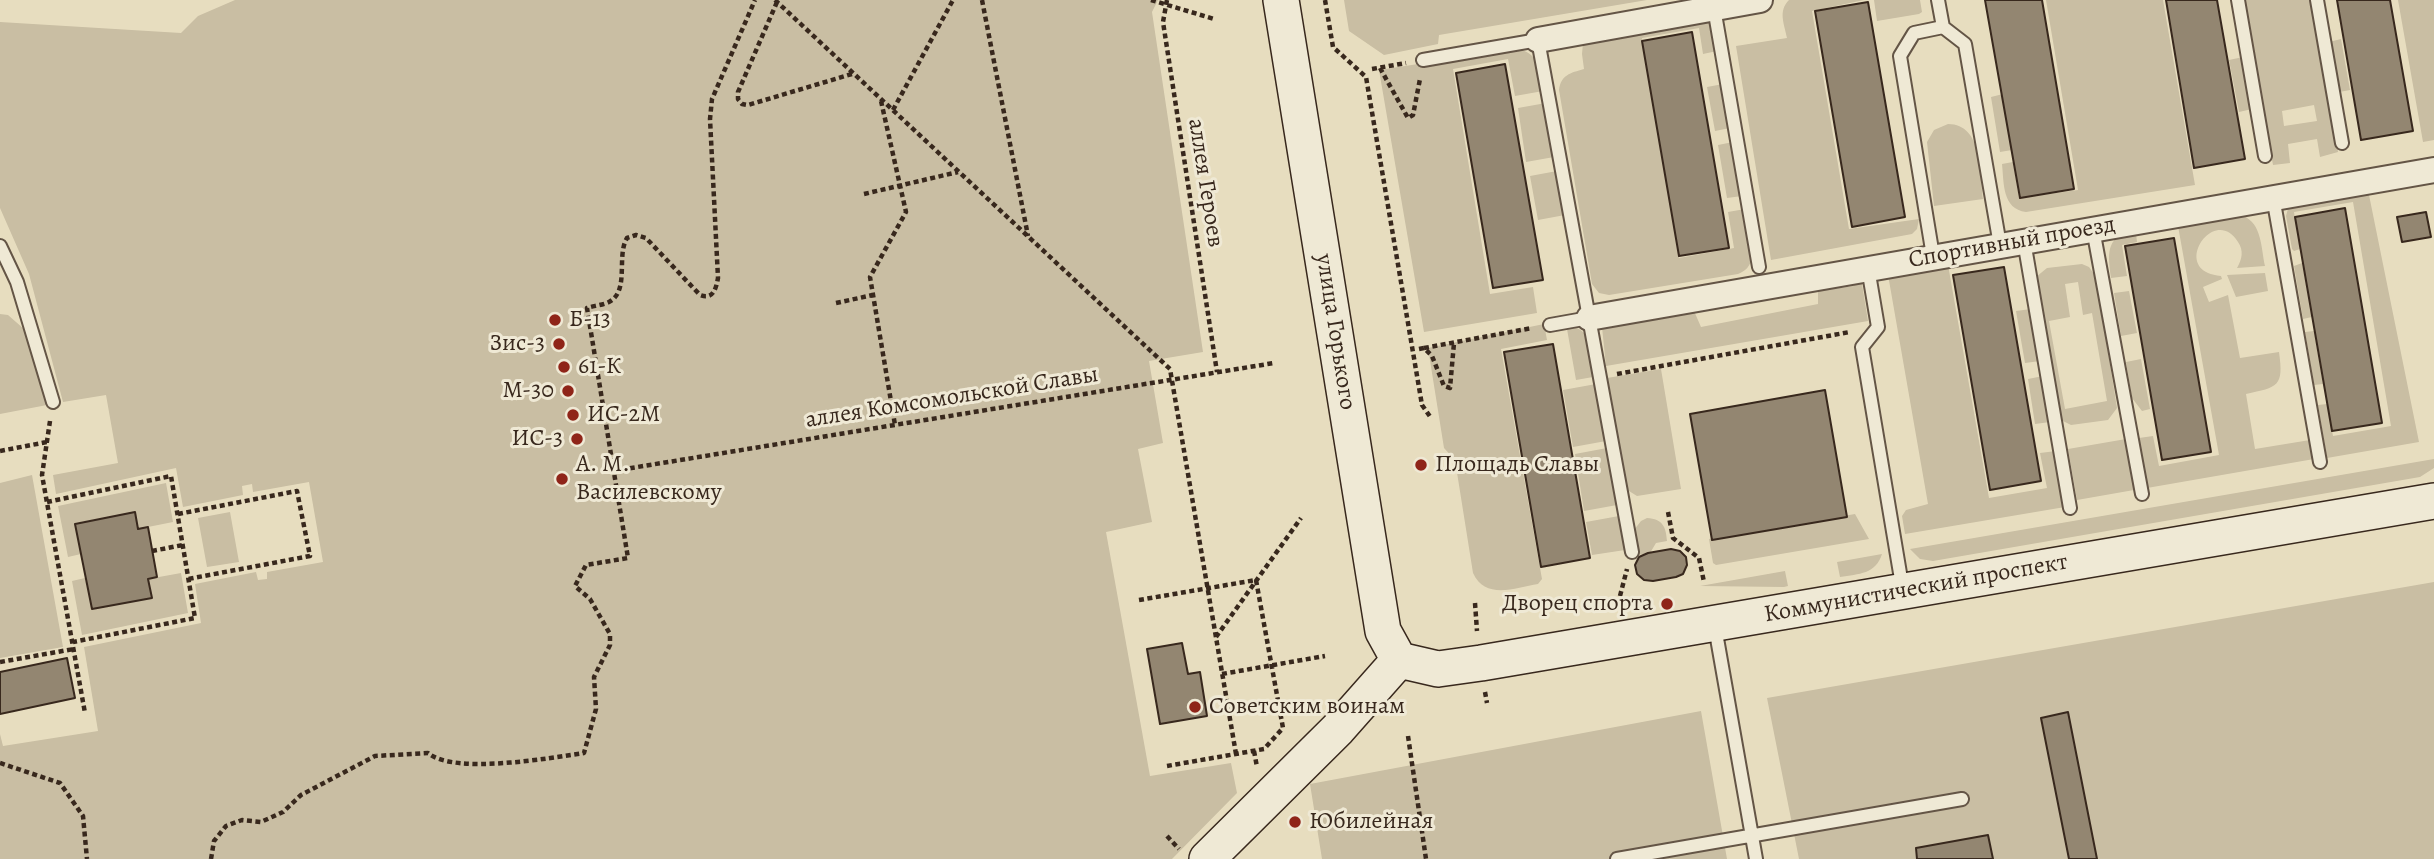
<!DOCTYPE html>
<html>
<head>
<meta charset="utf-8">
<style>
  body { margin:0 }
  canvas { display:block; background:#e7ddbf }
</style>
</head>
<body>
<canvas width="2434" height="859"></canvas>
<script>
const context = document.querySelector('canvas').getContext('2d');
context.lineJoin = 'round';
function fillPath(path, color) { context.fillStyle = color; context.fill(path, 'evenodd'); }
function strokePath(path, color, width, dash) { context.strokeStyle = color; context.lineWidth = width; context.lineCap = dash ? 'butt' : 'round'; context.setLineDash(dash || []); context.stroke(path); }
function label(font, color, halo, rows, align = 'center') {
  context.font = font + ' Alegreya,serif'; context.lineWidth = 6; context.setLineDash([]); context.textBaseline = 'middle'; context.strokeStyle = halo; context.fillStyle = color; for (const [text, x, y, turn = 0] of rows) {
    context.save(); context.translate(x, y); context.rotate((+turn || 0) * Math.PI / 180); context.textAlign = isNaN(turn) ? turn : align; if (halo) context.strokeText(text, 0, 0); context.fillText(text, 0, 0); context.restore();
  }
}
fillPath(new Path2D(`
  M 235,0 L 1158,0 L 1152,12 L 1203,352 L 1149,361 L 1163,443 L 1138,449 L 1152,522 L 1106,532 L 1150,776 L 1231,763 L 1237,793 L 1172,859 L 0,859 L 0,734 L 3,746 L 98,731 L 84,647 L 201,623 L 195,584 L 256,572 L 258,580 L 267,579 L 267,572 L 323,562 L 309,482 L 253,492 L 252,484 L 242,486 L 243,495 L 183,507 L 176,468 L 56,494 L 53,475 L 118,463 L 106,395 L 63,402 L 29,274 L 0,208 L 0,22 L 181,33 L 198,16 Z
  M 1344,0 L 1647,0 L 1439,35 L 1438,44 L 1384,55 L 1349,31 Z
  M 1789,0 L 1864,0 L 1812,11 L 1849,229 L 1919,219 L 1917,229 L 1912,234 L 1771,260 L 1736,46 L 1787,38 C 1784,23 1778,11 1789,0 Z
  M 1874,0 L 1920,0 L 1922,12 L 1919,14 L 1877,21 Z
  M 2046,0 L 2163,0 L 2195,185 L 2026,212 C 2002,209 2004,183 2002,164 L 2013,162 L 2019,198 L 2078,190 Z
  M 2243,0 L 2311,0 L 2338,152 L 2320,157 L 2317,139 L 2288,144 L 2290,163 L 2273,165 ZM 2314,105 L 2317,121 L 2284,126 L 2282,111 Z
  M 2398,0 L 2434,0 L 2434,140 L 2423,142 Z
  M 1710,21 L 1717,51 L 1703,54 L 1699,28 L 1642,38 L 1679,258 L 1734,248 L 1728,212 L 1745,209 L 1752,258 C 1750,266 1746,271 1738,274 L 1609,295 L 1599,293 L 1592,284 L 1559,90 C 1561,75 1570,73 1584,69 L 1582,54 L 1583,43 Z
  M 2341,39 L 2350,90 L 2339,92 L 2329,42 Z
  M 1516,49 C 1540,52 1539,71 1543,91 L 1515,96 L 1508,59 L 1453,69 L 1490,294 L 1533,287 L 1537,313 L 1424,332 L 1379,70 Z
  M 2243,57 L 2252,109 L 2239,112 L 2229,60 Z
  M 1723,84 L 1730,128 L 1715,131 L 1707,87 Z
  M 2003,94 L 2012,150 L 2000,152 L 1991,97 Z
  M 1546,103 L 1554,157 L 1526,162 L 1518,108 Z
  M 1948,124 C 1983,124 1980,174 1983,199 L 1934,206 L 1927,142 L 1934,130 Z
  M 1733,142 L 1742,196 L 1727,198 L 1718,145 Z
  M 1557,171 L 1565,215 L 1538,220 L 1530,176 Z
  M 2368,190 L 2419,442 L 2327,458 L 2318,405 L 2327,404 L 2333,436 L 2391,426 L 2353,202 L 2294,212 L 2300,249 L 2294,251 L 2292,249 L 2286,216 L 2289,205 Z
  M 2243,216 C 2262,223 2261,248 2265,266 L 2237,268 C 2242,259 2244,251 2238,242 C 2214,203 2168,272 2221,276 L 2222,279 L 2203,287 L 2209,302 L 2228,295 L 2240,358 L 2279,352 C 2284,387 2278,387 2246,394 L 2255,449 L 2310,440 L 2314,459 L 2147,488 L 2139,438 L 2153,436 L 2159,466 L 2219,455 L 2178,226 Z
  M 2135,225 L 2137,242 L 2122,245 L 2127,276 L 2111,278 C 2107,248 2107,240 2135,225 Z
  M 1947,259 L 1989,498 L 2047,488 L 2040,453 L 2056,451 L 2065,507 L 1905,534 L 1902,516 L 1906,510 L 1928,504 L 1887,269 Z
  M 2302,263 L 2312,317 L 2303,319 L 2294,266 Z
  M 2082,264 L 2089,267 L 2096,277 L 2117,408 L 2108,420 L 2071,425 L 2061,420 L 2036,277 L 2047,268 ZM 2078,282 L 2083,315 L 2092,313 L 2107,401 L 2065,409 L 2049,321 L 2070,317 L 2065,284 Z
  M 2265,273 L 2268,291 L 2236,297 L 2227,275 Z
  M 1861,278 L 1868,321 L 1606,366 L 1602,327 L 1694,311 L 1701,327 L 1818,304 L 1818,291 L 1824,283 L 1826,290 L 1854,286 L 1854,279 Z
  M 2129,291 L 2137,333 L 2121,336 L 2114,293 Z
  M 2031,309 L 2040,361 L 2025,363 L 2016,311 Z
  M 0,314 L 8,315 L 24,329 L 47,405 L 0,414 Z
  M 1544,324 L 1547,340 L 1501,349 L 1542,579 L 1538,584 C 1515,588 1485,600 1473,573 L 1455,460 L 1444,448 L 1428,348 Z
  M 1574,327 C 1594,332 1591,360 1593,377 L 1576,380 L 1567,329 Z
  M 2314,331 L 2323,384 L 2314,385 L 2305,332 Z
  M 2141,359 L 2150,409 L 2142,411 L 2132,398 L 2126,362 Z
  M 1661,369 L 1681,489 L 1637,496 L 1629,491 L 1626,484 L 1607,378 Z
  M 2043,376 L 2050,422 L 2035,424 L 2028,379 Z
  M 1596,384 L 1606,441 L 1573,447 L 1563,390 Z
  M 2126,439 L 2134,490 L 2077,500 L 2068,449 Z
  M 1607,448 L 1617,505 L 1584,511 L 1575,454 Z
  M 2434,459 L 2434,468 L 2420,477 L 1933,561 L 1920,559 L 1910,549 Z
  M 32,475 L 63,647 L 0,658 L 0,483 Z
  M 166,483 L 173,522 L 138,529 L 135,512 L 75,523 L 81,554 L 68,557 L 58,506 Z
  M 230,512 L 239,562 L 207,567 L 198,518 Z
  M 1855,514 L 1869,539 L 1716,565 L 1713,563 L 1709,539 Z
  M 1619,516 L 1625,550 L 1592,555 L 1586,522 Z
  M 1647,518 C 1663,519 1666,527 1667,541 L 1656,543 L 1650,553 L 1638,555 L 1634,530 L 1641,521 Z
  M 1882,554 C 1876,574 1859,574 1840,577 L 1837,562 Z
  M 1785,571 L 1788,586 L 1784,587 L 1700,586 Z
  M 181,573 L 188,613 L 82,635 L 72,581 L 85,578 L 92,609 L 151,598 L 148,579 Z
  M 2434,582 L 2434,859 L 1799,859 L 1767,698 Z
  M 1701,711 L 1727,859 L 1322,859 L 1310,784 Z`), '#c9bea3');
const building = new Path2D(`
  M 1985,0 L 2042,0 L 2074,189 L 2020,198 Z
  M 2166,0 L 2217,0 L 2245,159 L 2194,168 Z
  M 2337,0 L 2390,0 L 2413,131 L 2361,140 Z
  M 1868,2 L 1905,217 L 1852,227 L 1815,11 Z
  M 1692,32 L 1729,248 L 1679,256 L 1642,41 Z
  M 1505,64 L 1543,280 L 1493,288 L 1456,73 Z
  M 2345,208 L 2382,423 L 2332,431 L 2295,217 Z
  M 2426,212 L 2431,237 L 2402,242 L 2397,217 Z
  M 2174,238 L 2211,452 L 2162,460 L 2125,246 Z
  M 2004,267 L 2041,481 L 1990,490 L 1953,275 Z
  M 1553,344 L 1590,558 L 1541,567 L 1504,352 Z
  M 1825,390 L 1847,517 L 1712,540 L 1690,414 Z
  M 135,512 L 138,529 L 148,527 L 157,577 L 148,579 L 152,598 L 92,609 L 75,524 Z
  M 1671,549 L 1680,551 L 1686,557 L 1687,565 L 1683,574 L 1676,577 L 1653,581 L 1644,580 L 1637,574 L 1635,565 L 1639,557 L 1648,553 Z
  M 1182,643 L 1188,674 L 1200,672 L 1207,716 L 1160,724 L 1147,649 Z
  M 67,658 L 75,698 L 0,714 L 0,672 Z
  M 2068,712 L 2097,859 L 2069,859 L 2041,718 Z
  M 1988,835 L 1993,859 L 1917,859 L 1916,848 Z`);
fillPath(building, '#938671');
strokePath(building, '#38281d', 2);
const lane = new Path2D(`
  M 1938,0 L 1943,27 L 1965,44 L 2000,245
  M 2238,0 L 2265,156
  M 2317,0 L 2342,143
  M 1714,8 L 1759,267
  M 1423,60 L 1538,40 L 1632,552
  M 2273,197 L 2320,462
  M 2093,229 L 2142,494
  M 2024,241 L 2070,508
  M 0,246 L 17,282 L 53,402
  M 1933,256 L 1900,56 L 1914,33 L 1943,27
  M 1868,268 L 1878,327 L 1862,347 L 1903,591
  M 1550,325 L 1589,318
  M 1715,627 L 1756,859
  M 1617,859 L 1962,799`);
const street = new Path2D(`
  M 1538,40 L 1760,0
  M 1589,318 L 2434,170`);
const secondary = new Path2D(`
  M 1281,0 L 1383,631 L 1399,660
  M 1399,660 L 1438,669 L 1481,663 L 2434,501
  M 1207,859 L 1338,729 L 1399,660`);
strokePath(lane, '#645546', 16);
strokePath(street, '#645546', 28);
strokePath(secondary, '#38281d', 38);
strokePath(new Path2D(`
  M 775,0 L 1170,369 L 1236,754
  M 982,0 L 1028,236
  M 1151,0 L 1214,19
  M 1167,0 L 1163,22 L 1217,372
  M 1325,0 L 1333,47 L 1366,77 L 1422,405 L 1431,418
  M 777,2 L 738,92 L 738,99 L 742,104 L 748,105 L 852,74
  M 1380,68 L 1408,118 L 1413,115 L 1420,79
  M 1372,69 L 1406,63
  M 881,101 L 906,212 L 870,277 L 895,425
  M 893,110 L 953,0
  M 864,194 L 958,172
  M 836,303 L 873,295
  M 1424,348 L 1532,328
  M 1419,349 L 1424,348 L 1432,356 L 1444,386 L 1450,388 L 1454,343
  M 1617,374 L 1850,332
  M 50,421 L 42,475 L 85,713
  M 0,451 L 47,442
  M 613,471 L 1274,363
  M 47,502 L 171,476 L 195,618 L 73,642
  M 1668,512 L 1673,538 L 1699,558 L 1704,582
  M 178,514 L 297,491 L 310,556 L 188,579
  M 152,551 L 183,545
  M 1620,596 L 1627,569
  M 1139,600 L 1256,580 L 1283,728 L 1264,749 L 1167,766
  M 1475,603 L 1477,631
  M 1216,637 L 1301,518
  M 0,662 L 74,649
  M 1222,674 L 1325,656
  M 1485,692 L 1487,703
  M 1408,736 L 1426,859
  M 1254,751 L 1257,767
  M 0,763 L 60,783 L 83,816 L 87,859
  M 1167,836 L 1179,849
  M 211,859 L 214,841 L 226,826 L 242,820 L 261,822 L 283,812 L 301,795 L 375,756 L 428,753 C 454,775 550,758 584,753 L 596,709 L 594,677 L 610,645 L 610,634 L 590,599 L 575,586 L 586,565 L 628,558 L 587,308 C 593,306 603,305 609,302 C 630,291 616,256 627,238 L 636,235 L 646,238 L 700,295 C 713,300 716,289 718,278 L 710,119 L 712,99 L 755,0`), '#38281d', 4.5, [5, 3.5]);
strokePath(lane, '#efe9d5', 12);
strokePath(street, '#efe9d5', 24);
strokePath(secondary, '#efe9d5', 35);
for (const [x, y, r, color] of [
  [555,320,7,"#8f2418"],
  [559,344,7,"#8f2418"],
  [564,367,7,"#8f2418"],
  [568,391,7,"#8f2418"],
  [573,415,7,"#8f2418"],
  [577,439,7,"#8f2418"],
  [1421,465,7,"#8f2418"],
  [562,479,7,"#8f2418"],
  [1667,604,7,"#8f2418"],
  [1195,707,7,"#8f2418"],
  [1295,822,7,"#8f2418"]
]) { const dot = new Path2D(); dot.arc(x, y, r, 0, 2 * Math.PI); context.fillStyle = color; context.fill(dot); strokePath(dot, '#efe9d5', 2.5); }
label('24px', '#38281d', '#efe9d5', [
  ["аллея Героев",1205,183,81],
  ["Спортивный проезд",2012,243,-10],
  ["улица Горького",1335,332,81],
  ["аллея Комсомольской Славы",952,398,-9],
  ["Коммунистический проспект",1916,589,-10]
]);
label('24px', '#38281d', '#efe9d5', [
  ["Б-13",569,320],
  ["Зис-3",545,344,"right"],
  ["61-К",578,367],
  ["М-30",554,391,"right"],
  ["ИС-2М",587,415],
  ["ИС-3",563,439,"right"],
  ["А. М.",576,465],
  ["Василевскому",576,493],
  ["Площадь Славы",1435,465],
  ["Дворец спорта",1653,604,"right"],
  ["Советским воинам",1209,707],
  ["Юбилейная",1309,822]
], 'left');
</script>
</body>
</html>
